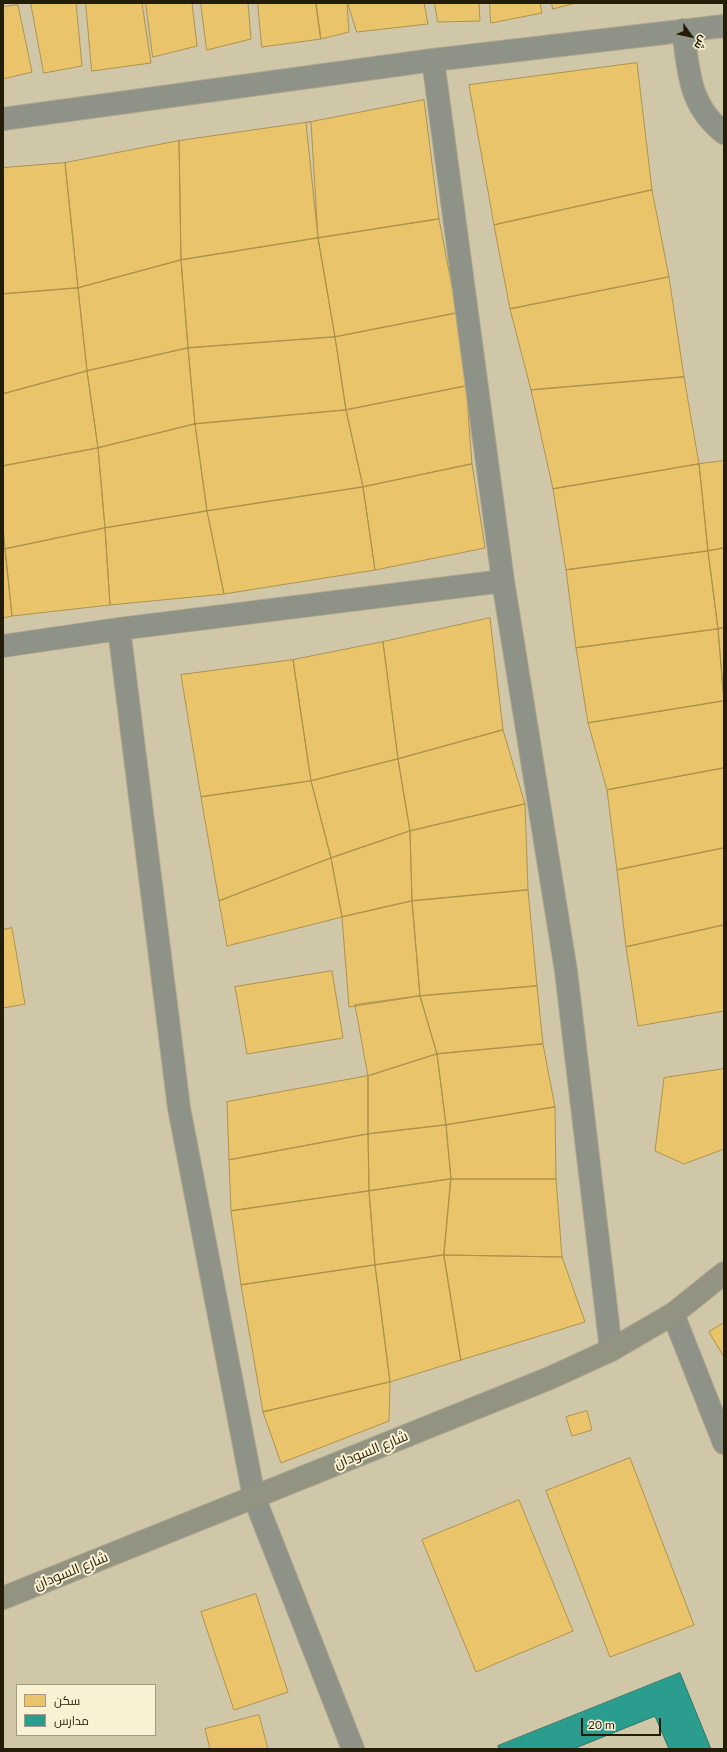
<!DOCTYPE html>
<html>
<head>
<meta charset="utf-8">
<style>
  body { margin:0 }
  #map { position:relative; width:727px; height:1752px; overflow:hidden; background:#d0c7a9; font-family:Lato,Cairo,sans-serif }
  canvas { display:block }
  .frame { position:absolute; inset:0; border:4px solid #231c06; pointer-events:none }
  .legend { position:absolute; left:16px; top:1684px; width:140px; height:52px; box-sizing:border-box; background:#faf1d5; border:1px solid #a49c82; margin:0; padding:5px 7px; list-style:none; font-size:12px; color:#231c06 }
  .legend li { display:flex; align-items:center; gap:8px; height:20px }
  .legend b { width:20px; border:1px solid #a49c82 }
  .north { position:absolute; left:671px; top:16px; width:40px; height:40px; -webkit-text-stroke:3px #faf1d5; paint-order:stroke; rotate:123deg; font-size:11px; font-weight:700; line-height:16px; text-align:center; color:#231c06 }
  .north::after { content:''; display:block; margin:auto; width:14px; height:18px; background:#231c06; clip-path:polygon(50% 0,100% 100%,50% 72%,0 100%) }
  .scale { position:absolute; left:581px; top:1718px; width:80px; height:18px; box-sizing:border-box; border:2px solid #231c06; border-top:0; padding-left:5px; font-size:12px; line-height:14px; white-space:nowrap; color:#231c06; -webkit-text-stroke:3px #faf1d5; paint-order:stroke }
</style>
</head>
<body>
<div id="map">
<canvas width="727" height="1752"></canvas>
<div class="frame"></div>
<ul class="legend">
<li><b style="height:11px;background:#e9c46a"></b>سكن</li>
<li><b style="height:11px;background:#2a9d8f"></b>مدارس</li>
</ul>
<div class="north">ش</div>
<div class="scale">20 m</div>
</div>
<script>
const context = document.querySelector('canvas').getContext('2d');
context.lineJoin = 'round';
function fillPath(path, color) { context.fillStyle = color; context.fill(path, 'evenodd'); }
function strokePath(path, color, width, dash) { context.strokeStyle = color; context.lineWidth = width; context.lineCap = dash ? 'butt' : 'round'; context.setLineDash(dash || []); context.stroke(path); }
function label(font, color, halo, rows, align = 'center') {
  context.font = font + ' Lato,Cairo,sans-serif'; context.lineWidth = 4; context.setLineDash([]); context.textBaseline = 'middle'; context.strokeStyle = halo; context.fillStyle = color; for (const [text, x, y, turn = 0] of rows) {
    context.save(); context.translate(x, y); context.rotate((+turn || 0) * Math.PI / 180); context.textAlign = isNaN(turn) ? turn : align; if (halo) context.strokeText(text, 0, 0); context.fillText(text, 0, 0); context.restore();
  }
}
const homes = new Path2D(`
  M 31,3 L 76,3 L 82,66 L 44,73 Z
  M 86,3 L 142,3 L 151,63 L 92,71 Z
  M 146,3 L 192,3 L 197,46 L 153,57 Z
  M 201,3 L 248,3 L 251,39 L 207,50 Z
  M 258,3 L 316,3 L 321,39 L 262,47 Z
  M 316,3 L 347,3 L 349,32 L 321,39 Z
  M 348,3 L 424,3 L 428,24 L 357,32 Z
  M 435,3 L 479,3 L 480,21 L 438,22 Z
  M 490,3 L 540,3 L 542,13 L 491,23 Z
  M 552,3 L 576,3 L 553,9 Z
  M 18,5 L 32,72 L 3,79 L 3,7 Z
  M 637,63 L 652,190 L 494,225 L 469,85 Z
  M 424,100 L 439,219 L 318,238 L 306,123 Z
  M 311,122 L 318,238 L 181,260 L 179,141 Z
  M 179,141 L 181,260 L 78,288 L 65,163 Z
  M 65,163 L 78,288 L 3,294 L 3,168 Z
  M 652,190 L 669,277 L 510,309 L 494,225 Z
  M 439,219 L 457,313 L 335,337 L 318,238 Z
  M 318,238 L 335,337 L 188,348 L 181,260 Z
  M 181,260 L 188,348 L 87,371 L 78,288 Z
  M 669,277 L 684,377 L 531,390 L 510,309 Z
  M 78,288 L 87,371 L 3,394 L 3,294 Z
  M 457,313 L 466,386 L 346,410 L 335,337 Z
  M 335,337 L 346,410 L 195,424 L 188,348 Z
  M 188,348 L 195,424 L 98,448 L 87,371 Z
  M 87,371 L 98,448 L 3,466 L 3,394 Z
  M 684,377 L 699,464 L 553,489 L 531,390 Z
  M 466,386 L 472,464 L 363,487 L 346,410 Z
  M 346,410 L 363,487 L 207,511 L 195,424 Z
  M 195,424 L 207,511 L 105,528 L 98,448 Z
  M 98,448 L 105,528 L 5,549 L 3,526 L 3,466 Z
  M 724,461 L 724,548 L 708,551 L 699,464 Z
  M 472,464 L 485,548 L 375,570 L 363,487 Z
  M 699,464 L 708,551 L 566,570 L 553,489 Z
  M 363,487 L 375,570 L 224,594 L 207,511 Z
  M 207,511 L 224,594 L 110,605 L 105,528 Z
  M 105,528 L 110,605 L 12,616 L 5,549 Z
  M 724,548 L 724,628 L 718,629 L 708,551 Z
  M 3,549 L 5,549 L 12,616 L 3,618 Z
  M 708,551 L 718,629 L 576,648 L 566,570 Z
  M 490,618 L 503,730 L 398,759 L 383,642 Z
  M 724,628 L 724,701 L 718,629 Z
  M 718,629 L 724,701 L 588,723 L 576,648 Z
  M 383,642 L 398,759 L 311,781 L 293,660 Z
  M 293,660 L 311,781 L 201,797 L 181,675 Z
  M 724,701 L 724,768 L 607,790 L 588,723 Z
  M 503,730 L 525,804 L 410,831 L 398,759 Z
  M 398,759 L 410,831 L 331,858 L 311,781 Z
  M 724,768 L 724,848 L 617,870 L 607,790 Z
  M 311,781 L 331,858 L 219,901 L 201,797 Z
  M 525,804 L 528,890 L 412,901 L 410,831 Z
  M 410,831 L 412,901 L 342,917 L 331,858 Z
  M 724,848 L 724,925 L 626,947 L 617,870 Z
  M 331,858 L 342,917 L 227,946 L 219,901 Z
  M 528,890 L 537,986 L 420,996 L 412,901 Z
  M 412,901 L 420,996 L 349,1007 L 342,917 Z
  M 724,925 L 724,1011 L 638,1026 L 626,947 Z
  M 12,928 L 25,1004 L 3,1008 L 3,930 Z
  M 332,971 L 343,1038 L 247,1054 L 235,987 Z
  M 537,986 L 543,1044 L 437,1054 L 420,996 Z
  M 420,996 L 437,1054 L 368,1076 L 355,1005 Z
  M 543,1044 L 555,1107 L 446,1125 L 437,1054 Z
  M 437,1054 L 446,1125 L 368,1134 L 368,1076 Z
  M 724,1069 L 724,1149 L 684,1164 L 655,1151 L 664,1078 Z
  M 368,1076 L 368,1134 L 229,1160 L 227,1102 Z
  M 555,1107 L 556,1179 L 451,1179 L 446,1125 Z
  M 446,1125 L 451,1179 L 369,1191 L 368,1134 Z
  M 368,1134 L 369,1191 L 231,1211 L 229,1160 Z
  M 451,1179 L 556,1179 L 562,1257 L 444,1255 Z
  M 451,1179 L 444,1255 L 375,1265 L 369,1191 Z
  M 369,1191 L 375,1265 L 241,1285 L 231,1211 Z
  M 444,1255 L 562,1257 L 585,1322 L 461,1360 Z
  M 444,1255 L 461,1360 L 390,1382 L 375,1265 Z
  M 375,1265 L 390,1382 L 263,1412 L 241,1285 Z
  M 724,1323 L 724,1357 L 709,1332 Z
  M 390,1382 L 389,1421 L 281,1463 L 263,1412 Z
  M 587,1411 L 592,1430 L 572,1436 L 566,1417 Z
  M 630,1458 L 694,1625 L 610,1657 L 546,1491 Z
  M 519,1500 L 573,1631 L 476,1672 L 422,1540 Z
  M 256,1594 L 288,1692 L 234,1710 L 201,1612 Z
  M 259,1715 L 268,1749 L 210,1749 L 205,1729 Z`);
fillPath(homes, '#e9c46a');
strokePath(homes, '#ae924c', 1);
const schools = new Path2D(`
  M 680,1673 L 711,1749 L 669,1749 L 655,1716 L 573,1749 L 499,1749 L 498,1746 Z`);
fillPath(schools, '#2a9d8f');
strokePath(schools, '#287666', 1);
const minor = new Path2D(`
  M 683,30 C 689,71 688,105 724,133
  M 433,60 L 503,581 L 566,971 L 611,1350
  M 3,119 L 433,60 L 724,26
  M 119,629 L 179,1108 L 254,1497 L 353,1749
  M 3,646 L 119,629 L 503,581
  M 673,1314 L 724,1443`);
const major = new Path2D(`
  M 3,1598 L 550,1378 L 611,1350 L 673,1314 L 724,1273`);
strokePath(minor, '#aea78f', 24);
strokePath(major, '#aea78f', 24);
strokePath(minor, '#8f9286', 22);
strokePath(major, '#929381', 22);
label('14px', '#231c06', '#faf1d5', [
  ["شارع السودان",371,1450,-22],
  ["شارع السودان",71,1571,-22]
]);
</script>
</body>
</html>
